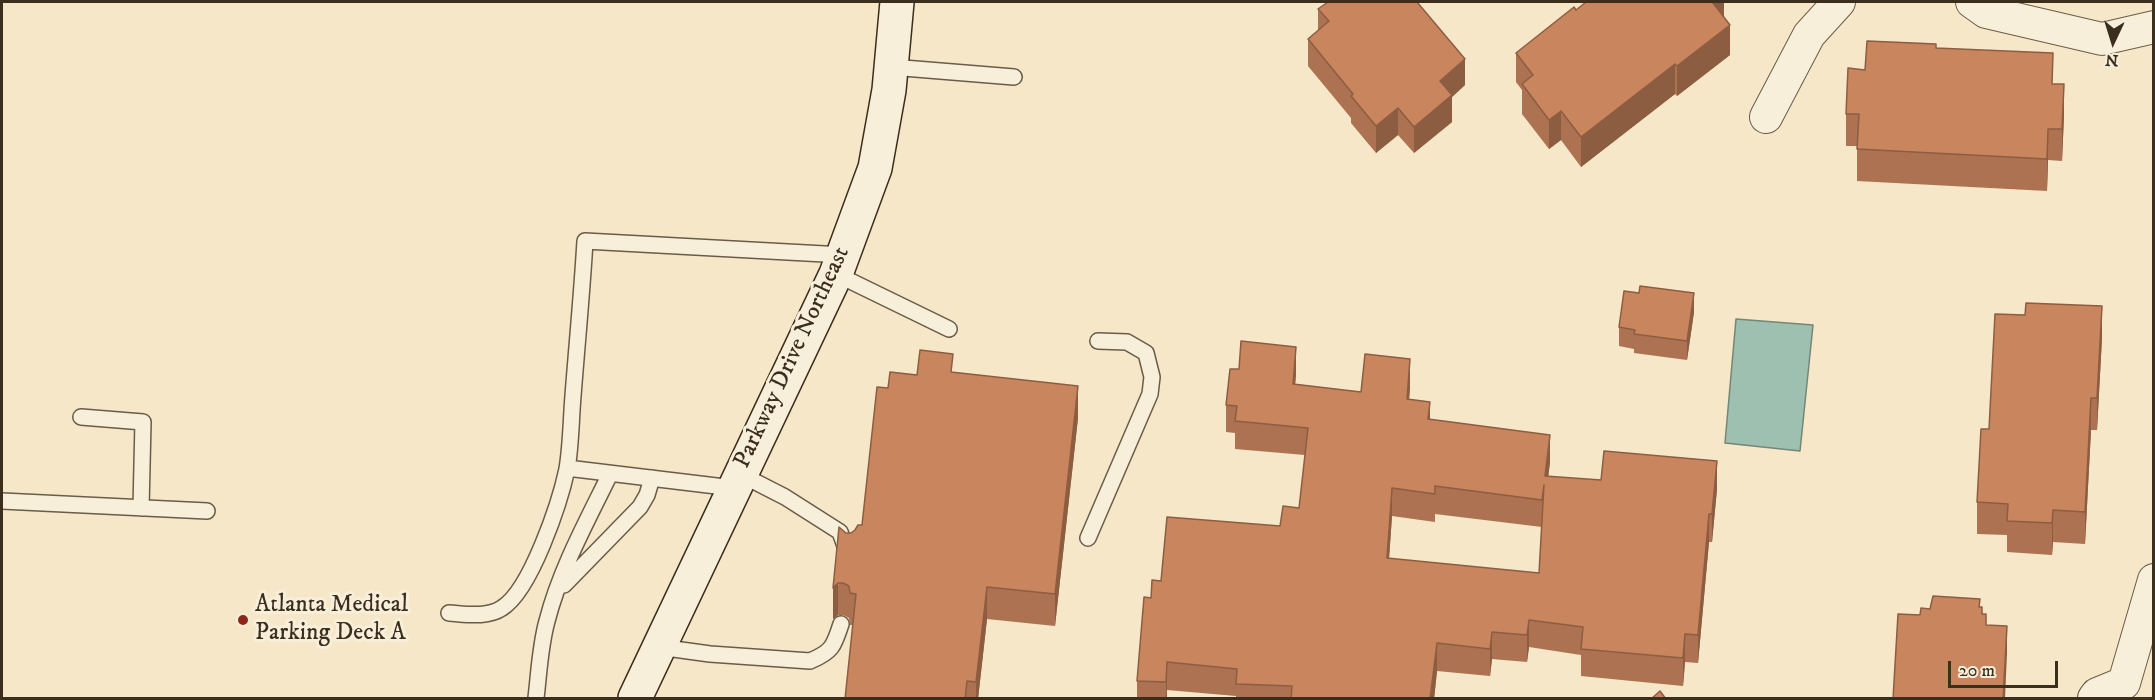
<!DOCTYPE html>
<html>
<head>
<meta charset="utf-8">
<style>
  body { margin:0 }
  #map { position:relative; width:2155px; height:700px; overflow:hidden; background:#f5e7c7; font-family:"IM FELL DW Pica",serif }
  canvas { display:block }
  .frame { position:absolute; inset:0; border:3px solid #3c2e1d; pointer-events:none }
  .north { position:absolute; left:2083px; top:12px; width:60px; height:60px; -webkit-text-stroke:4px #f8efdb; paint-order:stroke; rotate:184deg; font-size:16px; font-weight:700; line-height:24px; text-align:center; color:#3c2e1d }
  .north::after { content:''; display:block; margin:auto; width:21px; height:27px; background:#3c2e1d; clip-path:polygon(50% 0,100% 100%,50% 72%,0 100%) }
  .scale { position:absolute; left:1948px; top:661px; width:110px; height:27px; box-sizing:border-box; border:3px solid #3c2e1d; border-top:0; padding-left:8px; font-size:18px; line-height:21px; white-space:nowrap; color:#3c2e1d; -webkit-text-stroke:4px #f8efdb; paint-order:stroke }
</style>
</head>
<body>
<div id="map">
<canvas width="2155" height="700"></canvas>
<div class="frame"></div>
<div class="north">N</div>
<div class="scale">20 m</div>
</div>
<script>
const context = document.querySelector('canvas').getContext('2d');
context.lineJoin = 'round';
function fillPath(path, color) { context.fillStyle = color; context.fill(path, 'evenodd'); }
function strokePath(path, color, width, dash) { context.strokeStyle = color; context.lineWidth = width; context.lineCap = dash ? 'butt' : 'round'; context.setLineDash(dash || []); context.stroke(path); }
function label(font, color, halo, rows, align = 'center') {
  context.font = font + ' "IM FELL DW Pica",serif'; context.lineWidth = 6; context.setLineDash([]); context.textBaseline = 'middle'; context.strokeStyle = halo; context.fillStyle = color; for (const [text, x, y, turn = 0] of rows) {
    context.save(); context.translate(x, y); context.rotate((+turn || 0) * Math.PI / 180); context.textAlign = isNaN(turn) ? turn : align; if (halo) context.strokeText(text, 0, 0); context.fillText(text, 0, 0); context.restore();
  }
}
const water = new Path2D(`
  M 1736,319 L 1813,325 L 1800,451 L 1725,443 Z`);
fillPath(water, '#9dc0b1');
strokePath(water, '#768676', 1.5);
const lane = new Path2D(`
  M 891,67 L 1014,77
  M 836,274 L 949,329
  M 81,417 L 143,422 L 141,508
  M 567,468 L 733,488
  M 740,474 L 785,497 L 840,532 L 846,549
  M 2,501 L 207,511
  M 1088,538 L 1150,394 L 1152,377 L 1146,353 L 1127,342 L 1098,341
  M 564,585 L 640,507 L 647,495 L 652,478
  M 449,613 C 466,614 487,618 502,608 C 531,590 560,502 567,469 C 571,445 571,420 573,396 C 577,344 582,292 585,241 L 843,255
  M 659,647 L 710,654 L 810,661 C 832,652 834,646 841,624
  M 536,698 C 539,673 540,646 547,621 C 560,570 587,521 610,474`);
const street = new Path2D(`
  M 1972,2 L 1986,12 L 2102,39 L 2154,27
  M 1766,117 L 1809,35 L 1839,2
  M 2124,683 L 2154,580
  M 2094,698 L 2097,694 L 2124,683`);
const secondary = new Path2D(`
  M 635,698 L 836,274 L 875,168 L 889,90 L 897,2`);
strokePath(lane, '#6a5c48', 18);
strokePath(street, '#6a5c48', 34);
strokePath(secondary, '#3c2e1d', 36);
strokePath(lane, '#f8efdb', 15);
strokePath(street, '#f8efdb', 32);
strokePath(secondary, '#f8efdb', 33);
fillPath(new Path2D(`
  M 1724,2 L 1724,17 L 1730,55 L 1677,96 L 1675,94 L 1581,167 L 1561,140 L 1549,149 L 1522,114 L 1522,90 L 1516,82 L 1516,53 L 1576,10 Z
  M 1318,9 L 1465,85 L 1452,97 L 1452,122 L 1414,153 L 1398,135 L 1376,153 L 1351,123 L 1351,118 L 1308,66 L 1308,39 L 1318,30 Z
  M 1936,48 L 2053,84 L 2064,116 L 2062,161 L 2048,160 L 2047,191 L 1857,181 L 1857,146 L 1846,146 L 1846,114 L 1865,70 Z
  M 1694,312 L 1687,360 L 1634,353 L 1634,349 L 1619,346 L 1619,327 Z
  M 2102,338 L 2097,430 L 2091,430 L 2085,544 L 2053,542 L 2052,555 L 2007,552 L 2007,535 L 1977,534 L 1977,502 L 1989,429 Z
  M 1239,369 L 1296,374 L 1295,384 L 1361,392 L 1410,387 L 1409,399 L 1430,419 L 1550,462 L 1548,477 L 1717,489 L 1712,542 L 1709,542 L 1698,663 L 1685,662 L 1683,686 L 1581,676 L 1581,655 L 1529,647 L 1527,662 L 1492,659 L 1490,676 L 1437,671 L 1434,699 L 1236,699 L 1236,696 L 1167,690 L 1167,699 L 1137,699 L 1137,681 L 1151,598 L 1161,581 L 1280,526 L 1299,508 L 1305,455 L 1235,449 L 1235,433 L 1226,432 L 1226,405 ZM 1435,514 L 1542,527 L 1539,573 L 1389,559 L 1392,516 L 1435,522 Z
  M 953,372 L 1078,418 L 1055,626 L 987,619 L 978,699 L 845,699 L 853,625 L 850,625 L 849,618 L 843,615 L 838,615 L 833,619 L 846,533 L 851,533 L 862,525 L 917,375 Z`), '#ad7251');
fillPath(new Path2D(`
  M 1714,2 L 1724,2 L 1724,23 L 1713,3 Z
  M 1730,25 L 1730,55 L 1677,96 L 1677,66 Z
  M 1465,59 L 1465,85 L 1452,97 L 1452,122 L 1414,153 L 1414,127 L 1440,81 Z
  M 1675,64 L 1675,94 L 1581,167 L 1581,137 Z
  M 2064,84 L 2064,116 L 2062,161 L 2062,129 Z
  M 1398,108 L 1398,135 L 1376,153 L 1376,126 Z
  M 1561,111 L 1561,140 L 1549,149 L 1549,120 Z
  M 2048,129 L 2048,160 L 2047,191 L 2047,159 Z
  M 1694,293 L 1694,312 L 1687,360 L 1687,341 Z
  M 2102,306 L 2102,338 L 2097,430 L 2097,398 Z
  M 1296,347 L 1296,374 L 1293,412 L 1293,384 Z
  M 1410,359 L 1410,387 L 1407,427 L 1407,399 Z
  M 1078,386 L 1078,418 L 1055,626 L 1055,594 Z
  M 2091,398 L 2091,430 L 2085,544 L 2085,512 Z
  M 1430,402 L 1430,429 L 1428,419 Z
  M 1550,435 L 1550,462 L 1545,504 L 1545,476 Z
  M 1717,461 L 1717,489 L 1712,542 L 1712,514 Z
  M 1392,488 L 1392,516 L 1387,586 L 1387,558 Z
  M 2053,510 L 2053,542 L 2052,555 L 2052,523 Z
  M 1709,514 L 1709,542 L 1698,663 L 1698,635 Z
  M 838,583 L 838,615 L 833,619 L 833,588 Z
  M 987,587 L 987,619 L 978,699 L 976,699 L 976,682 Z
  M 1529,620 L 1529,647 L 1527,662 L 1527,635 Z
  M 2007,626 L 2007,653 L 2005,699 L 2003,699 Z
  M 1492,632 L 1492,659 L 1490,676 L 1490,649 Z
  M 1685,634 L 1685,662 L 1683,686 L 1683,658 Z
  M 1437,643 L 1437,671 L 1434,699 L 1430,699 Z
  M 1167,662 L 1167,699 L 1166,699 L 1166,682 Z`), '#8d5d42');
const building = new Path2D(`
  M 1328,2 L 1417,2 L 1465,59 L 1440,81 L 1452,95 L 1414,127 L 1398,108 L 1376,126 L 1351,96 L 1353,94 L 1308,39 L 1329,21 L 1318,9 Z
  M 1586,2 L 1714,2 L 1713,3 L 1730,25 L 1677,66 L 1675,64 L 1581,137 L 1561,111 L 1549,120 L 1522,84 L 1533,75 L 1516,53 L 1574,7 L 1576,10 Z
  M 1867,41 L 1936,44 L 1936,48 L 2053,53 L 2052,84 L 2064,84 L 2062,129 L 2048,129 L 2047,159 L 1857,149 L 1859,114 L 1846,114 L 1848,68 L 1865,70 Z
  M 1640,286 L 1694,293 L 1687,341 L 1634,334 L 1635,330 L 1619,327 L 1624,291 L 1639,293 Z
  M 2026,303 L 2102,306 L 2097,398 L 2091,398 L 2085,512 L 2053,510 L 2052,523 L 2007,521 L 2008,504 L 1977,502 L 1981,429 L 1989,429 L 1995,314 L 2025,315 Z
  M 1241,341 L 1296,347 L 1293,384 L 1361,392 L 1365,354 L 1410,359 L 1407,399 L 1430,402 L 1428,419 L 1550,435 L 1545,476 L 1601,480 L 1604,451 L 1717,461 L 1712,514 L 1709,514 L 1698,635 L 1685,634 L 1683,658 L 1581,649 L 1583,627 L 1529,620 L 1527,635 L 1492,632 L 1490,649 L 1437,643 L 1430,699 L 1291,699 L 1292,686 L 1236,684 L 1237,669 L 1167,662 L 1166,682 L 1137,681 L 1144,597 L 1151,598 L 1152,580 L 1161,581 L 1167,517 L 1280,526 L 1283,506 L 1299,508 L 1308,428 L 1235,421 L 1237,406 L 1226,405 L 1230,369 L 1239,369 ZM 1544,485 L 1539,573 L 1387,558 L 1392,488 L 1435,494 L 1435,486 L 1542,500 Z
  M 920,350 L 953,354 L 951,372 L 1078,386 L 1055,594 L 987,587 L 976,682 L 967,681 L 965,699 L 845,699 L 856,594 L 850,593 L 849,586 L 843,583 L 838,583 L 833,588 L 839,527 L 846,533 L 851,533 L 855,530 L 858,525 L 862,525 L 877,387 L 888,388 L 890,372 L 917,375 Z
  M 1933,596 L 1980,599 L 1979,607 L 1982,607 L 1982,614 L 1986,614 L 1986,625 L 2007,626 L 2003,699 L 1893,699 L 1898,614 L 1920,615 L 1921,608 L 1930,609 Z
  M 1660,691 L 1666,699 L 1651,699 Z`);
fillPath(building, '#c9855e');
strokePath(building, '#8d5d42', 1.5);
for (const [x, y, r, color] of [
  [243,620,6,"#8f2418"]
]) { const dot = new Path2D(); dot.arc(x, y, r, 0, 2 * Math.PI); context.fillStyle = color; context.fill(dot); strokePath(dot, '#f8efdb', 2); }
label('24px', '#3c2e1d', '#f8efdb', [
  ["Parkway Drive Northeast",793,358,-65]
]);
label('24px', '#3c2e1d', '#f8efdb', [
  ["Atlanta Medical",255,606],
  ["Parking Deck A",255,634]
], 'left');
</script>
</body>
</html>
